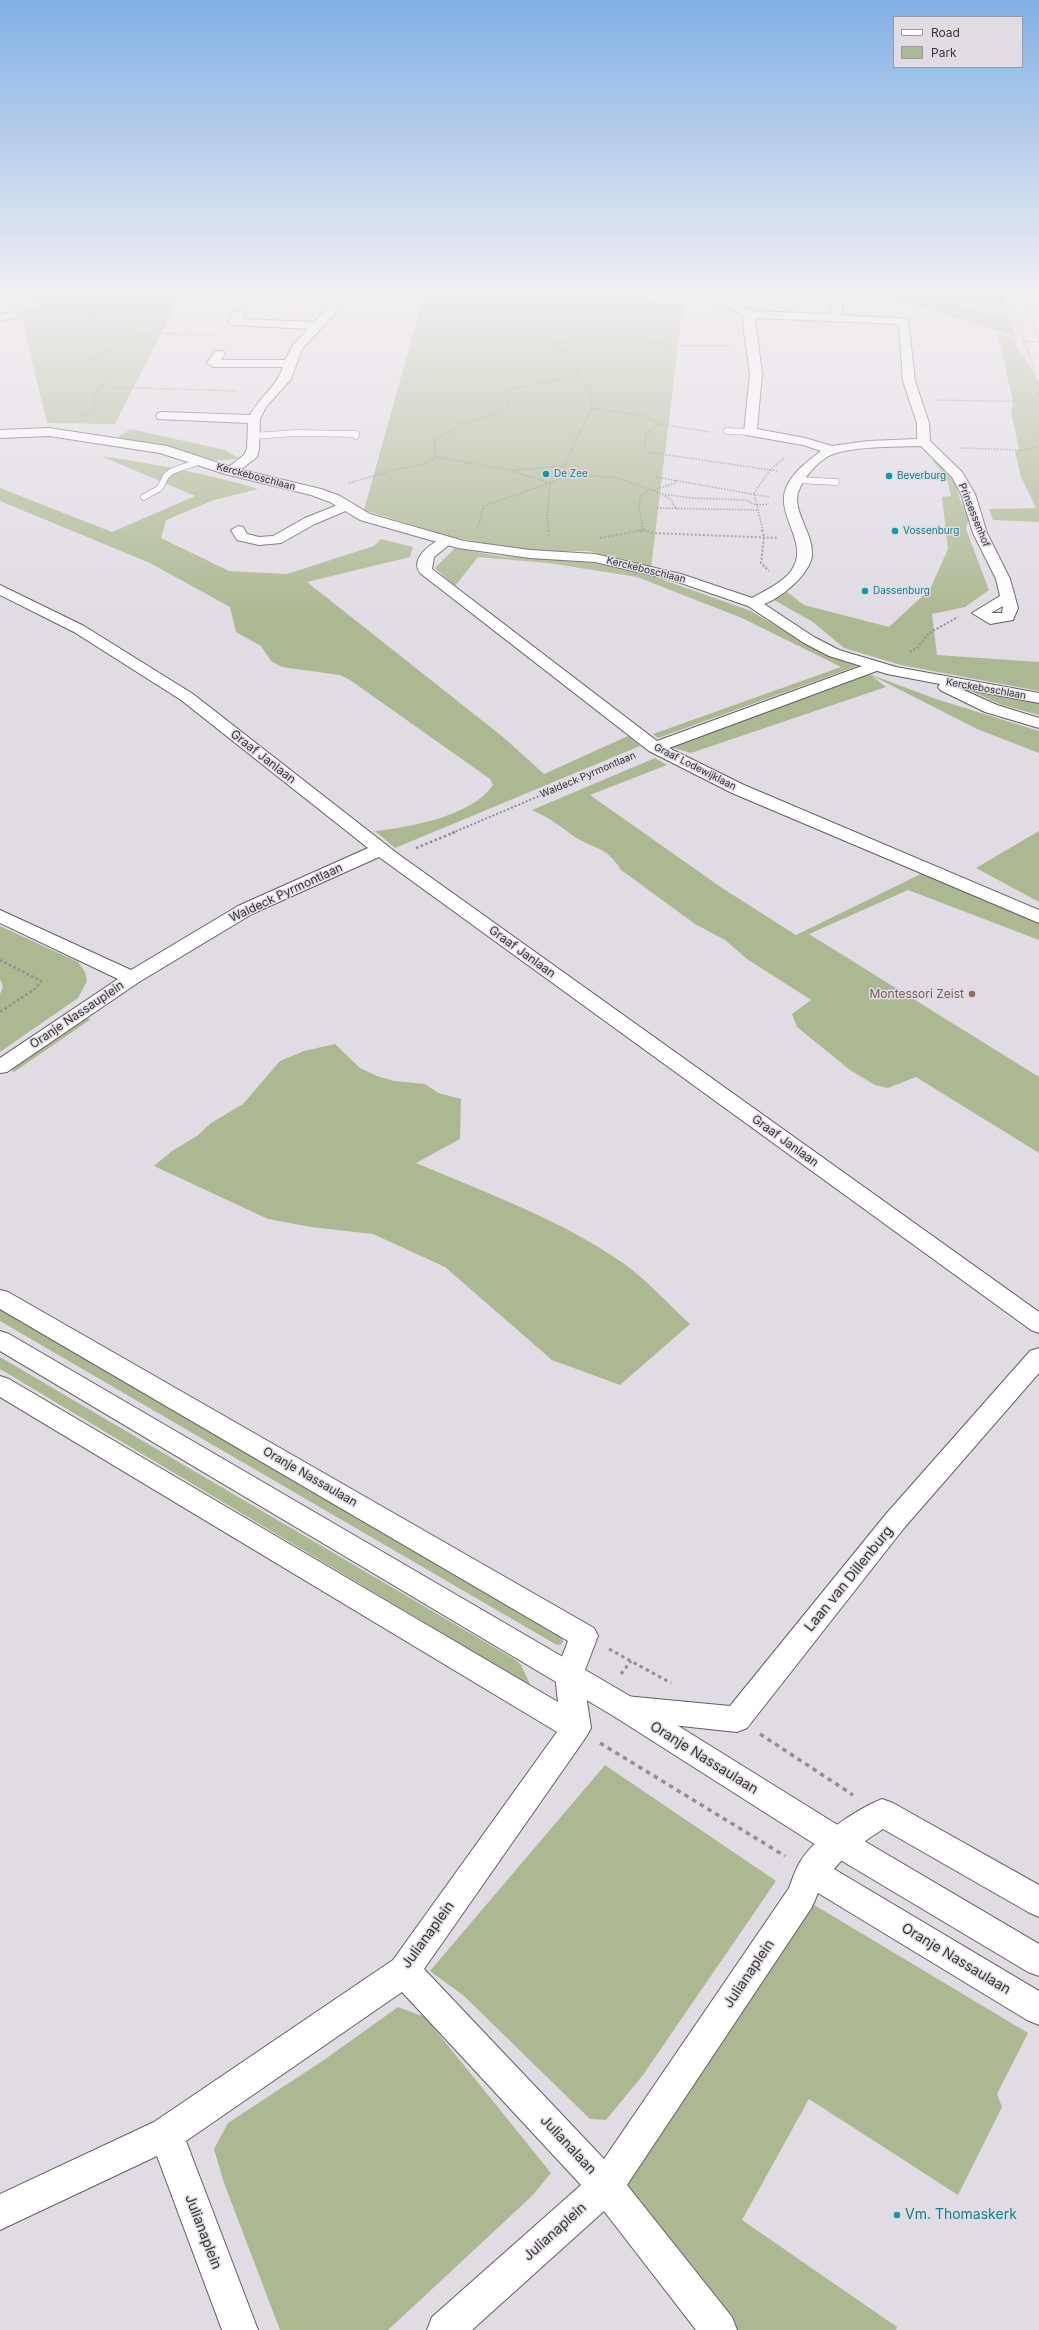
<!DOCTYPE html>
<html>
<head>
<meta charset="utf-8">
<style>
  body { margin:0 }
  #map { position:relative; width:1039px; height:2330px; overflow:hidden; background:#e1dce3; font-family:Inter,sans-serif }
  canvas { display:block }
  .legend { position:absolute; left:893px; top:16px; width:130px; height:52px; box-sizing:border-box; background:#e1dce3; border:1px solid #9d999e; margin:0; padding:5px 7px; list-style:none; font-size:12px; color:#373537 }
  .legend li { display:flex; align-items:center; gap:8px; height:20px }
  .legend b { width:20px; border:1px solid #9d999e }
</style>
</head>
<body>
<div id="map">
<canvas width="1039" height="2330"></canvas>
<ul class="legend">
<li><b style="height:5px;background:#fff"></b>Road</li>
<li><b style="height:11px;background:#acb891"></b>Park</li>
</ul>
</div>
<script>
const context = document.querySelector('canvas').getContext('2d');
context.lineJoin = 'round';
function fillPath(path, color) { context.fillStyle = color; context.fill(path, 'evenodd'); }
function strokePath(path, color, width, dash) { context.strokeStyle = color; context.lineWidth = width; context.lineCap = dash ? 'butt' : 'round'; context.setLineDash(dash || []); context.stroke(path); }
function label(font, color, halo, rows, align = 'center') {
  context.font = font + ' Inter,sans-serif'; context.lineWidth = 3; context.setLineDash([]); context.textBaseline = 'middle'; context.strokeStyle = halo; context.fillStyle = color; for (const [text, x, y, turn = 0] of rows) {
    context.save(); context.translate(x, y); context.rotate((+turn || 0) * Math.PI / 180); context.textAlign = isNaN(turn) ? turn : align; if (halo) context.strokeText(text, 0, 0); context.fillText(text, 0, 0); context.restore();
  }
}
fillPath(new Path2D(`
  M 20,294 L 181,294 L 115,424 L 47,423 L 22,320 L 0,316 L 43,304 Z
  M 424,294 L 648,294 L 647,297 L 652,302 L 683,304 L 651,568 L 589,551 L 525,551 L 452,537 L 364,510 Z
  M 879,294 L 925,294 L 1011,321 L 1016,337 Z
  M 943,294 L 1003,294 L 1009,315 L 1002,312 Z
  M 998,334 L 1014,339 L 1018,350 L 1027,361 L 1039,384 L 1039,522 L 993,520 L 989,509 L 1036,508 L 1021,477 L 1015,451 L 1019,450 L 1011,411 L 1013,402 Z
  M 130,429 L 225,450 L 238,458 C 214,465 196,454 173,448 C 155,443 136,441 118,437 Z
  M 101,456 C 154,464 206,473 258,489 L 214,500 L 166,520 L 161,538 L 229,571 L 287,574 L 374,546 L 381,539 L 413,547 L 410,557 L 307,582 L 503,737 L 544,774 L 628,736 L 640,746 L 395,848 L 375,831 C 411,827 472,816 493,785 L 490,779 L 350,680 L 340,675 L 282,667 L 271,661 L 261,646 L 236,632 L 230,607 L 150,563 L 0,501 L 0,488 L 112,532 L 195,496 Z
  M 933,461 L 942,462 L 955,483 L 961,502 L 969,517 L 966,529 L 989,590 L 965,607 L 932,614 L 937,655 L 1039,662 L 1039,691 L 901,665 L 844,648 L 813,622 L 774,600 L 787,592 L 804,605 L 889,627 L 930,589 L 948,549 L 942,497 L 951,496 L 947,479 Z
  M 455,548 L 499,556 L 583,561 L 644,573 L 751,611 L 823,654 L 857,666 L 658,738 L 653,734 L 841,667 L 742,618 L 637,577 L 548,563 L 478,557 L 455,586 L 435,568 Z
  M 869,674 L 936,699 L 1039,731 L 1039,753 L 977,729 L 871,675 L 886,687 L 691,753 L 671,747 Z
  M 971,691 L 1039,703 L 1039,715 L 1002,705 Z
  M 655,758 L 667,765 L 590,795 L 722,888 L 796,935 L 925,872 L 1039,924 L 1039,940 L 908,890 L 809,934 L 1039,1077 L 1039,1153 L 916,1077 L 888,1088 L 875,1085 L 850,1070 L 797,1027 L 792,1014 L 811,1000 L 747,959 L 725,940 L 695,924 L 621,870 C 607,846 592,849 572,835 C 557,824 550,818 532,810 Z
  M 1039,831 L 1039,902 L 976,868 Z
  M 0,926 L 78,962 L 85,972 L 87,981 L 78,998 L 0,1052 L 0,994 L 3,987 L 0,979 Z
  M 82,1017 L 91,1019 L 14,1072 L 8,1067 Z
  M 335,1044 L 360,1068 L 377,1076 L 394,1081 L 425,1084 L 438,1093 L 461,1099 L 460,1139 L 416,1163 C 486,1193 560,1219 623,1263 C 646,1279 669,1305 690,1324 L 620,1385 L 552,1360 L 445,1267 L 373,1234 L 311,1227 L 268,1219 L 154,1166 L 172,1151 L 197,1136 L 211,1123 L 243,1104 L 280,1061 L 304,1051 Z
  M 0,1310 L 562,1636 L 563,1642 L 560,1645 L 555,1644 L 0,1321 Z
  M 0,1357 L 514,1659 L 521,1665 L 531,1686 L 0,1369 Z
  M 605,1765 L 776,1881 L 643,2075 L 606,2120 L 590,2119 L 464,1996 L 430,1971 Z
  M 801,1897 L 1028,2033 L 997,2094 L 1002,2107 L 958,2195 L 809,2099 L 742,2220 L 897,2327 L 896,2330 L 719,2330 L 606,2186 Z
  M 398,2007 L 425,2017 L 551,2173 L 532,2196 L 388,2330 L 280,2330 L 224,2183 L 214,2149 L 228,2123 L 324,2060 Z`), '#acb891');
const lane = new Path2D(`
  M 727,431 L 750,432
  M 253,436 L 296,433 L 356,434 L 356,436
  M 797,480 L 836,482
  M 144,497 L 160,488 L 166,476 L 172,471 L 201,461`);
const street = new Path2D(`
  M 330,294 L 340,294 L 337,311 L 302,349 L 291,379 L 266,407 L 260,419 L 259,449 L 257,457 L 235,474 L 225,474 L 223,471 L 244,455 L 247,449 L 248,423 L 158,419 L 156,416 L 158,413 L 162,412 L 250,415 C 259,398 277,386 283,367 L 213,367 L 207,363 L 215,351 L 223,351 L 225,353 L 221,360 L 285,360 L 293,345 L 308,329 L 234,325 L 228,322 L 234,312 L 238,311 L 242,312 L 244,314 L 241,319 L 314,322 L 326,310 Z
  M 708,294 L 719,294 L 753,311 L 831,314 L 832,300 L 838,294 L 849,294 L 842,303 L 842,315 L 908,319 L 915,381 L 929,423 L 930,441 L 962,472 L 975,494 L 987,533 L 1010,579 L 1018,608 L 1013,620 L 990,624 L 972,613 L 1000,596 L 996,579 L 973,533 L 961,494 L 952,477 L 921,446 C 893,447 863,446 836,453 C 820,457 797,483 797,500 C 798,519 813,535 812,555 C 811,576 768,611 748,606 L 746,603 L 748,600 C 762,592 781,584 791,571 C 812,544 773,514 787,486 C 794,471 808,461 821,451 L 803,445 L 746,435 L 744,432 L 750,374 L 743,324 L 744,315 L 718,303 ZM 755,318 L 899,324 L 903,381 L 917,423 L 917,439 L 868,441 L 832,446 L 805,438 L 757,429 L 762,374 ZM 1003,606 L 1002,613 L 991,613 Z
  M 13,312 L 19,315 L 17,317 L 0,321 L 0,315 Z
  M 345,502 L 352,506 L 350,509 L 315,524 L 281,543 L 259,545 L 237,540 L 231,530 L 238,526 L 243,527 L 247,534 L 259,537 L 273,536 L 305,518 Z
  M 447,537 L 454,541 L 434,557 L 432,569 L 657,741 L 870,663 L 882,663 L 884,666 L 882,669 L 669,748 L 744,785 L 1039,910 L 1039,923 L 732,793 L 649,751 L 420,573 C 409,558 434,540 447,537 Z
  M 0,585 L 84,626 L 193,694 L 398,854 L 1039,1312 L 1039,1333 L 1031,1330 L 379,857 L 252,914 L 139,982 L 7,1072 L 0,1073 L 0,1058 L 118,979 L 0,923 L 0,910 L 131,970 L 238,906 L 368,848 L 181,700 L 74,632 L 0,595 Z
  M 0,1290 L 8,1292 L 594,1628 L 598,1636 L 583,1675 L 591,1728 L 586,1737 L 424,1969 L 604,2159 L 789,1888 C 792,1880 795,1870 800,1862 C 815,1837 855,1810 882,1799 L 893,1803 L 1039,1885 L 1039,1917 L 1028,1912 L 883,1829 L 849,1852 L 834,1869 L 1039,1991 L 1039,2025 L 1027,2020 L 818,1893 L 812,1907 L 627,2185 L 732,2317 L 737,2330 L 696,2330 L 604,2211 L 472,2330 L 427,2330 L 432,2317 L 581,2185 L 402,1992 L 186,2141 L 258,2330 L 222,2330 L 157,2156 L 0,2230 L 0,2194 L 154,2122 L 393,1960 L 557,1732 L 0,1397 L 0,1376 L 9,1379 L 558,1702 L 555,1675 L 568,1641 L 0,1309 Z
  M 1039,1348 L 1039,1373 L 904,1528 L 747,1728 L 737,1732 L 625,1720 L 615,1717 L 611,1708 L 615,1699 L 625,1696 L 730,1706 L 886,1514 L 1030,1351 Z`);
const secondary = new Path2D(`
  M 49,428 L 167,446 L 234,468 L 321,489 L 340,496 L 370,514 L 464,541 L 530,550 L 595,554 L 681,574 L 758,600 L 814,637 L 839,650 L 896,667 L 1039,693 L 1039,703 L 959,688 L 997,705 L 1039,718 L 1039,728 L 985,712 L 940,690 L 938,687 L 940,684 L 887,674 L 829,656 L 804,643 L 748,606 L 672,580 L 595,562 L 530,558 L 458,548 L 360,520 L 330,502 L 311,495 L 225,474 L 160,453 L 49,436 L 0,438 L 0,430 Z
  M 0,1331 L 9,1334 L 635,1699 L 849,1832 L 1039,1944 L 1039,1976 L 1028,1972 L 827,1852 L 615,1717 L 0,1351 Z`);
strokePath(lane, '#625d63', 7);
strokePath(street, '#625d63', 2);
strokePath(secondary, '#625d63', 2);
strokePath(new Path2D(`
  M 932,294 L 1012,319
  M 1009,294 L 1033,368 L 1039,397
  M 1024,294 L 1039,340
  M 120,299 L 152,297 L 163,299 L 171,304 L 223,302
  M 254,302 L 311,301
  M 33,312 L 55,313 L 89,296 L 102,294
  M 56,313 L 84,316
  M 922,315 L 982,317 L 1018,321
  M 555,320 L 576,323 L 612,336
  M 1016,320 L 1039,328
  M 118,335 L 137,336 L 152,333 L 215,335
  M 1023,341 L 1039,342
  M 555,343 L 613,336 L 673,346 L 730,346
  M 103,387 L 238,391
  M 937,400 L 1039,402
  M 592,408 L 644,416 L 659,424
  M 83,416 L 95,406 L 94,396 L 110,377 L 105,371 L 88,364 L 88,361 L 117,344 L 111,339 L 123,332 L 125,328 L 84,316 L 106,310 L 120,299 L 118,294
  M 709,432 L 659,424 L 646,434 L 644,448 L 648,452 L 777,471
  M 961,448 L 1022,450 L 1039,447
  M 437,457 L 434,453 L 435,440 L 461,424 L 501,413 L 507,407 L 511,389 L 580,376 L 569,355 L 554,343 L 551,332 L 555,320 L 585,294
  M 513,470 L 564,466
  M 566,475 L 615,477 L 662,494 L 692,498 L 745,500 L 756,505 L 769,504
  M 656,477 L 769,497
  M 349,483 L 398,469 L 422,465 L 437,457 L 509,470 L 550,483
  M 654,490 L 675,483 L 676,480
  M 662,494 L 670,499 L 677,509
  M 657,508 L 758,510
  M 478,527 L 484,506 L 550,483 L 566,475 L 564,466 L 592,408 L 590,391 L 580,376
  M 643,530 L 639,506 L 640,496 L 649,490
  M 549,531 L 547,518 L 550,483
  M 638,531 L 646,531
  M 763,531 L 754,493 L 770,470 L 784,458`), '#928f93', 1.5, [1.5, 1.5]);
strokePath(new Path2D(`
  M 548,530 L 549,535
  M 762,530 L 764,537 L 761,563 L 769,571
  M 600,538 L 643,530 L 653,533 L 778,538
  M 910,652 L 918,647 L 929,633 L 958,617
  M 452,833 L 631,757`), '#928f93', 2, [2, 2]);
strokePath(new Path2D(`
  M 416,848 L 455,832
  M 0,960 L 41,981 L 36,988 L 0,1012`), '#928f93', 2.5, [2.5, 2.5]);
strokePath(new Path2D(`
  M 609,1649 L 671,1683
  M 621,1674 L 631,1661`), '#928f93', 3, [3.5, 3.5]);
strokePath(new Path2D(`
  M 760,1734 L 853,1795
  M 600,1743 L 785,1856`), '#928f93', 3.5, [4.5, 4.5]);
strokePath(lane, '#fff', 6);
fillPath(street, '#fff');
fillPath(secondary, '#fff');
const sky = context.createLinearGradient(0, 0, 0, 620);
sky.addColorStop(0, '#81b0e5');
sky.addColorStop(0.47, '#f2eff2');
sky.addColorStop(1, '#f2eff200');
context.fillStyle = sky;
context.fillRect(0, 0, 1039, 620);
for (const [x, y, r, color] of [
  [546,474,4,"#0f9aa8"],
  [889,476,4,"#0f9aa8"],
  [895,531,4,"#0f9aa8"],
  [865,591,4,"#0f9aa8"],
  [972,994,4,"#8d6e63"],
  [897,2215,4,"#0f9aa8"]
]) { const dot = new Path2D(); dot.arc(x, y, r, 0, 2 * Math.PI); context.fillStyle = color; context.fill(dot); strokePath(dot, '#e1dce3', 1.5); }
label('10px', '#0d838f', '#e1dce3', [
  ["De Zee",554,474],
  ["Beverburg",897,476],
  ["Vossenburg",903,531],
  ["Dassenburg",873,591]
], 'left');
label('10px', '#373537', '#e1dce3', [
  ["Kerckeboschlaan",256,477,15],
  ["Prinsessenhof",974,515,68],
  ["Kerckeboschlaan",646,570,14],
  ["Kerckeboschlaan",986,689,10],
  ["Graaf Lodewijklaan",695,767,27],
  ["Waldeck Pyrmontlaan",588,775,-23]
]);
label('12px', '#373537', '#e1dce3', [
  ["Graaf Janlaan",263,757,38],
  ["Waldeck Pyrmontlaan",286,893,-25],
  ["Graaf Janlaan",522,952,36],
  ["Oranje Nassauplein",77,1015,-34],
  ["Graaf Janlaan",785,1141,36],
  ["Oranje Nassaulaan",310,1477,30]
]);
label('12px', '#785e54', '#e1dce3', [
  ["Montessori Zeist",964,994]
], 'right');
label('14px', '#373537', '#e1dce3', [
  ["Laan van Dillenburg",849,1579,-51],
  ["Oranje Nassaulaan",704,1758,32],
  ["Julianaplein",428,1935,-54],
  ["Oranje Nassaulaan",956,1959,31],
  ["Julianaplein",749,1974,-56],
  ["Julianalaan",568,2145,47],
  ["Julianaplein",203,2232,69],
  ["Julianaplein",555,2232,-42]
]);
label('14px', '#0d838f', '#e1dce3', [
  ["Vm. Thomaskerk",905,2215]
], 'left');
</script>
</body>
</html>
